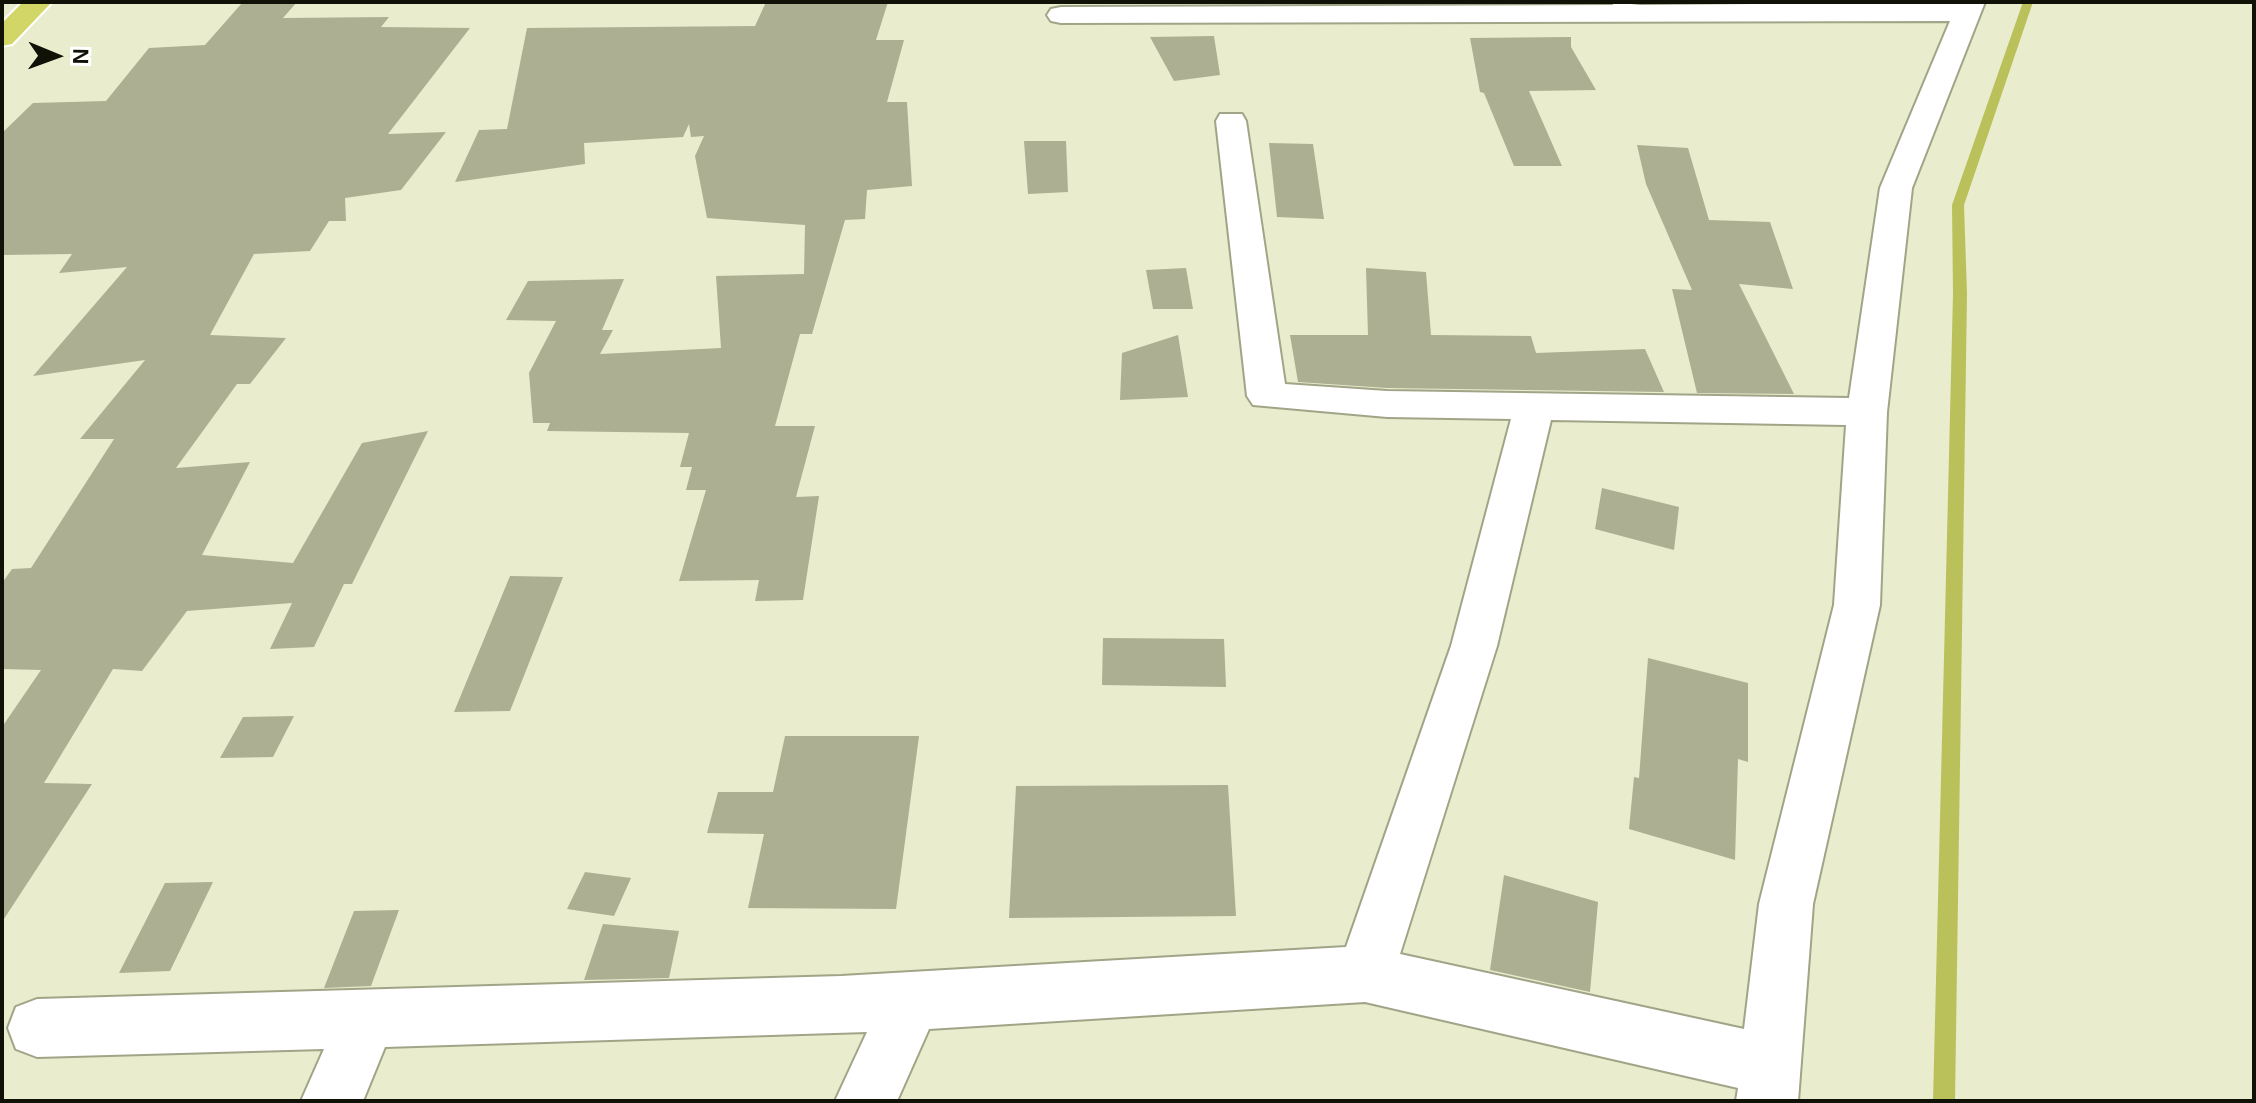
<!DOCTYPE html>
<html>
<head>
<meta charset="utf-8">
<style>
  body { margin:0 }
  #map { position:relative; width:2256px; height:1103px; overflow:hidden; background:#e9eccd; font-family:Helvetica,sans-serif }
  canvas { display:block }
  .frame { position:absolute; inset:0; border:4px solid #111207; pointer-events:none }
  .north { position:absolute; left:16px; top:16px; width:80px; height:80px; -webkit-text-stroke:6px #fff; paint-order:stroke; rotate:91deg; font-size:22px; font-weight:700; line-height:32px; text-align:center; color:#111207 }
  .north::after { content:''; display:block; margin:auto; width:28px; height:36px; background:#111207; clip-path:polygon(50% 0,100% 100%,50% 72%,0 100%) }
</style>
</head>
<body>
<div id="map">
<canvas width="2256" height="1103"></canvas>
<div class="frame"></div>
<div class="north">N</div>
</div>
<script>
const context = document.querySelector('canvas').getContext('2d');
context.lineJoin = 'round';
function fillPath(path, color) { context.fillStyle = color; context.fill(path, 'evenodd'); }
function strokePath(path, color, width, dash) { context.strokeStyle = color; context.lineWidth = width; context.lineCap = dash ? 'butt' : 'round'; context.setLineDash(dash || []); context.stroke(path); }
fillPath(new Path2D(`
  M 2023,2 L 2033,2 L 1964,205 L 1967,294 L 1955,1101 L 1933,1101 L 1953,294 L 1952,205 Z`), '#bac15b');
fillPath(new Path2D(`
  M 297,2 L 283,18 L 389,17 L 381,27 L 470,28 L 388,134 L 446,132 L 401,190 L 345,198 L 346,221 L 329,221 L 310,251 L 254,254 L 210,335 L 286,338 L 250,384 L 237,384 L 176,468 L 250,462 L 202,555 L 293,563 L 362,443 L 428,431 L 352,584 L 344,584 L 314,647 L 270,649 L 292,603 L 187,611 L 142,671 L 113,669 L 44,783 L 92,784 L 2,922 L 2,727 L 41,670 L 2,669 L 2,583 L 12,569 L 31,568 L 114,439 L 80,439 L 145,360 L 33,376 L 127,267 L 59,273 L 72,254 L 2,255 L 2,133 L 33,103 L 106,101 L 149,48 L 205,45 L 242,3 Z
  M 766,2 L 888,2 L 876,40 L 904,40 L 887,102 L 907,102 L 912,186 L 867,190 L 865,219 L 845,220 L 812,334 L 800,334 L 775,426 L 815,426 L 796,497 L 819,496 L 803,600 L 755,601 L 759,580 L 679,581 L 706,490 L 686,490 L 692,467 L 680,467 L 689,433 L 547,431 L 550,423 L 533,423 L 529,373 L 556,321 L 506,320 L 528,281 L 624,279 L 602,330 L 613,330 L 600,354 L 721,348 L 716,276 L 804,274 L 805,225 L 707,218 L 695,156 L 704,136 L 691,137 L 689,124 L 683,137 L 584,143 L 585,164 L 455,182 L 479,130 L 507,129 L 527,28 L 755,26 Z
  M 1214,36 L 1220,75 L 1174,81 L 1150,37 Z
  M 1571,37 L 1571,47 L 1596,90 L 1529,91 L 1562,166 L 1514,166 L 1484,93 L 1480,92 L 1470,38 Z
  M 1024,141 L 1066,141 L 1068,192 L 1028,194 Z
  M 1269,143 L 1313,144 L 1324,219 L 1277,217 Z
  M 1637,145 L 1688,148 L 1709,220 L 1770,222 L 1793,289 L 1739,284 L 1794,394 L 1697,393 L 1672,289 L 1692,290 L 1646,184 Z
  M 1186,268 L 1193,309 L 1153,309 L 1146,270 Z
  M 1366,268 L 1426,272 L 1431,335 L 1531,336 L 1536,353 L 1645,349 L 1664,392 L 1387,388 L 1298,382 L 1290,335 L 1368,335 Z
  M 1178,335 L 1188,397 L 1120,400 L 1122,353 Z
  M 1602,488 L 1679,507 L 1674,550 L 1595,529 Z
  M 510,576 L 563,577 L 510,711 L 454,712 Z
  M 1103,638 L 1224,639 L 1226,687 L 1102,685 Z
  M 1648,658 L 1748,683 L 1748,762 L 1738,759 L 1735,860 L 1629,829 L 1634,777 L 1639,778 Z
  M 294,716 L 273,757 L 220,758 L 243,717 Z
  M 785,736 L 919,736 L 896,909 L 748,908 L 764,834 L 707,833 L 718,792 L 773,792 Z
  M 1228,785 L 1236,916 L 1009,918 L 1016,786 Z
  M 585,872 L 631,878 L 614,916 L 567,909 Z
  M 1504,875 L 1598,902 L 1590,992 L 1490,970 Z
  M 213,882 L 170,971 L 119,973 L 165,883 Z
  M 399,910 L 371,986 L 324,988 L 354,911 Z
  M 603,924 L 679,931 L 669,978 L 584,980 Z`), '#acaf92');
const minor = new Path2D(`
  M 1612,2 L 1640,5 L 1985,2 L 1912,188 L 1887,412 L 1880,605 L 1813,904 L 1798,1101 L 1736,1101 L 1738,1088 L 1365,1002 L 929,1029 L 897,1101 L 835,1101 L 867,1032 L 385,1047 L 363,1101 L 301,1101 L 324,1049 L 37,1057 L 16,1049 L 8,1028 L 16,1007 L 37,999 L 841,976 L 1346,947 L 1451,646 L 1511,419 L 1387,417 L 1253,405 L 1247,396 L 1216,121 L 1220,114 L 1242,114 L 1246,121 L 1285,384 L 1387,391 L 1849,398 L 1880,188 L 1950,21 L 1061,23 L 1051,21 L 1047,15 L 1051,9 L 1061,7 L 1613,5 ZM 1551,420 L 1846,425 L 1834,605 L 1759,904 L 1744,1029 L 1400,954 L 1497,646 Z`);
const primary = new Path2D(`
  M 23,2 L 52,2 L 12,44 L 2,46 L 2,23 Z`);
strokePath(minor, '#a1a487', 4);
strokePath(primary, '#fff', 4);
fillPath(minor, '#fff');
fillPath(primary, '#d2d666');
</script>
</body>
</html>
